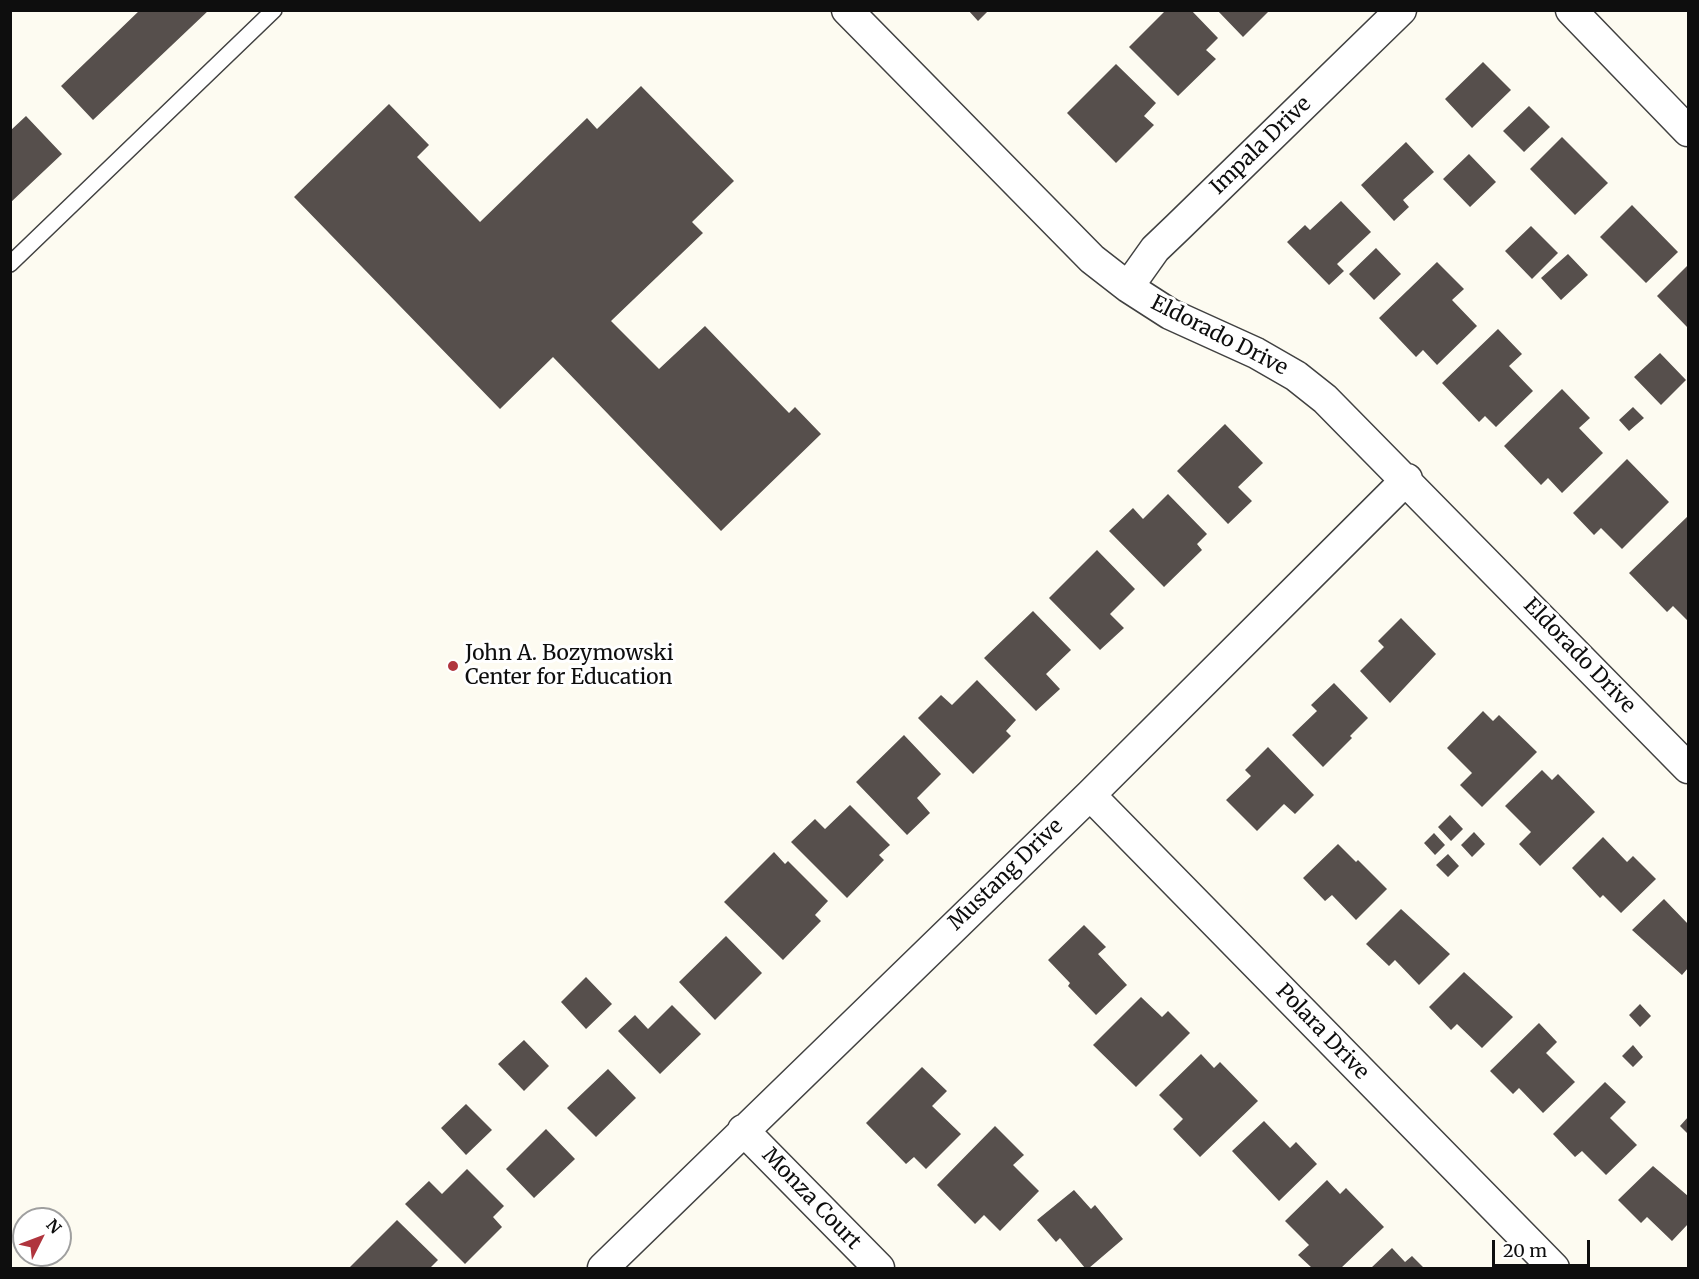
<!DOCTYPE html>
<html>
<head>
<meta charset="utf-8">
<style>
  body { margin:0 }
  #map { position:relative; width:1699px; height:1279px; overflow:hidden; background:#fdfbf1; font-family:Merriweather,serif }
  canvas { display:block }
  .frame { position:absolute; inset:0; border:12px solid #0e0e0e; pointer-events:none }
  .north { position:absolute; left:12px; top:1207px; width:60px; height:60px; box-sizing:border-box; background:#fff; border:2px solid #9f9f9f; border-radius:50%; rotate:48deg; font-size:16px; font-weight:700; line-height:24px; text-align:center; color:#0e0e0e }
  .north::after { content:''; display:block; margin:auto; width:21px; height:27px; background:#b0353e; clip-path:polygon(50% 0,100% 100%,50% 72%,0 100%) }
  .scale { position:absolute; left:1492px; top:1240px; width:98px; height:27px; box-sizing:border-box; border:3px solid #0e0e0e; border-top:0; padding-left:8px; font-size:18px; line-height:21px; white-space:nowrap; color:#0e0e0e; -webkit-text-stroke:4px #fff; paint-order:stroke }
</style>
</head>
<body>
<div id="map">
<canvas width="1699" height="1279"></canvas>
<div class="frame"></div>
<div class="north">N</div>
<div class="scale">20 m</div>
</div>
<script>
const context = document.querySelector('canvas').getContext('2d');
context.lineJoin = 'round';
function fillPath(path, color) { context.fillStyle = color; context.fill(path, 'evenodd'); }
function strokePath(path, color, width, dash) { context.strokeStyle = color; context.lineWidth = width; context.lineCap = dash ? 'butt' : 'round'; context.setLineDash(dash || []); context.stroke(path); }
function label(font, color, halo, rows, align = 'center') {
  context.font = font + ' Merriweather,serif'; context.lineWidth = 6; context.setLineDash([]); context.textBaseline = 'middle'; context.strokeStyle = halo; context.fillStyle = color; for (const [text, x, y, turn = 0] of rows) {
    context.save(); context.translate(x, y); context.rotate((+turn || 0) * Math.PI / 180); context.textAlign = isNaN(turn) ? turn : align; if (halo) context.strokeText(text, 0, 0); context.fillText(text, 0, 0); context.restore();
  }
}
fillPath(new Path2D(`
  M 140,10 L 209,10 L 93,120 L 61,86 Z
  M 968,10 L 989,10 L 978,21 Z
  M 1166,10 L 1191,10 L 1218,38 L 1206,50 L 1216,59 L 1178,96 L 1129,47 Z
  M 1217,10 L 1270,10 L 1243,37 Z
  M 1483,62 L 1511,90 L 1472,128 L 1445,99 Z
  M 1116,64 L 1156,103 L 1144,116 L 1154,125 L 1116,163 L 1067,113 Z
  M 641,86 L 734,181 L 692,222 L 703,233 L 611,321 L 659,369 L 705,326 L 789,413 L 795,407 L 821,434 L 721,531 L 553,357 L 500,409 L 294,197 L 389,104 L 429,145 L 417,157 L 480,222 L 587,118 L 597,129 Z
  M 1529,106 L 1550,127 L 1524,152 L 1503,131 Z
  M 26,116 L 62,154 L 10,203 L 10,131 Z
  M 1562,137 L 1608,183 L 1575,215 L 1530,169 Z
  M 1406,142 L 1434,172 L 1403,200 L 1409,207 L 1394,221 L 1361,185 Z
  M 1469,154 L 1496,182 L 1470,207 L 1443,179 Z
  M 1341,201 L 1371,232 L 1337,264 L 1344,271 L 1329,285 L 1287,242 L 1305,225 L 1310,230 Z
  M 1632,205 L 1678,252 L 1646,283 L 1600,237 Z
  M 1531,226 L 1558,253 L 1532,279 L 1505,251 Z
  M 1376,248 L 1401,274 L 1374,300 L 1349,274 Z
  M 1568,254 L 1588,275 L 1561,300 L 1541,278 Z
  M 1437,262 L 1464,289 L 1452,300 L 1477,326 L 1437,365 L 1423,350 L 1416,357 L 1379,318 Z
  M 1688,265 L 1688,328 L 1657,296 Z
  M 1498,329 L 1522,354 L 1509,366 L 1533,391 L 1496,427 L 1485,416 L 1479,422 L 1442,383 Z
  M 1660,353 L 1686,380 L 1661,405 L 1634,377 Z
  M 1562,389 L 1590,418 L 1579,428 L 1603,453 L 1562,493 L 1548,478 L 1541,485 L 1504,446 Z
  M 1633,407 L 1644,418 L 1629,431 L 1619,420 Z
  M 1225,424 L 1263,463 L 1238,487 L 1252,501 L 1228,524 L 1177,471 Z
  M 1627,459 L 1669,502 L 1622,549 L 1601,528 L 1594,535 L 1573,513 Z
  M 1168,494 L 1207,534 L 1197,544 L 1202,550 L 1164,587 L 1109,531 L 1133,508 L 1143,519 Z
  M 1688,516 L 1688,619 L 1687,620 L 1673,606 L 1667,612 L 1629,573 Z
  M 1097,550 L 1135,589 L 1110,614 L 1124,628 L 1100,650 L 1049,598 Z
  M 1033,611 L 1071,650 L 1046,674 L 1060,689 L 1036,711 L 984,658 Z
  M 1401,618 L 1436,654 L 1390,703 L 1360,671 L 1384,647 L 1378,641 Z
  M 977,680 L 1016,720 L 1006,731 L 1011,736 L 973,774 L 918,718 L 941,695 L 952,705 Z
  M 1334,683 L 1368,718 L 1350,736 L 1352,738 L 1323,767 L 1292,735 L 1317,711 L 1311,705 Z
  M 1483,711 L 1493,721 L 1499,715 L 1537,752 L 1482,807 L 1460,785 L 1472,773 L 1447,748 Z
  M 904,735 L 941,774 L 917,798 L 930,813 L 907,835 L 856,782 Z
  M 1268,747 L 1314,795 L 1295,814 L 1284,804 L 1257,831 L 1226,800 L 1251,776 L 1245,770 Z
  M 1542,770 L 1552,780 L 1558,774 L 1595,812 L 1540,866 L 1519,844 L 1531,832 L 1505,806 Z
  M 850,805 L 890,845 L 879,855 L 884,860 L 847,898 L 791,842 L 815,819 L 825,829 Z
  M 1450,815 L 1463,829 L 1451,841 L 1438,827 Z
  M 1474,832 L 1485,844 L 1472,857 L 1461,845 Z
  M 1434,833 L 1445,845 L 1435,855 L 1424,843 Z
  M 1603,837 L 1627,862 L 1633,856 L 1656,879 L 1621,913 L 1603,895 L 1600,898 L 1572,868 Z
  M 1338,844 L 1356,862 L 1358,860 L 1387,889 L 1356,920 L 1332,895 L 1325,901 L 1303,878 Z
  M 774,852 L 785,864 L 788,861 L 828,901 L 815,915 L 821,921 L 783,960 L 724,902 Z
  M 1448,854 L 1459,866 L 1448,877 L 1436,865 Z
  M 1664,899 L 1688,924 L 1688,968 L 1682,975 L 1632,930 Z
  M 1401,909 L 1450,954 L 1419,985 L 1395,960 L 1389,966 L 1366,944 Z
  M 1084,925 L 1106,947 L 1098,954 L 1127,985 L 1096,1015 L 1068,986 L 1070,983 L 1048,960 Z
  M 726,936 L 762,973 L 715,1020 L 679,982 Z
  M 1464,972 L 1513,1017 L 1482,1048 L 1457,1024 L 1451,1030 L 1429,1007 Z
  M 586,977 L 612,1004 L 586,1029 L 561,1002 Z
  M 1141,997 L 1162,1017 L 1168,1011 L 1190,1033 L 1136,1087 L 1093,1045 Z
  M 1640,1004 L 1651,1016 L 1640,1027 L 1629,1015 Z
  M 672,1005 L 701,1034 L 660,1074 L 618,1031 L 635,1015 L 648,1029 Z
  M 1539,1023 L 1557,1042 L 1546,1053 L 1575,1082 L 1543,1113 L 1519,1088 L 1513,1094 L 1490,1071 Z
  M 524,1040 L 549,1066 L 524,1091 L 498,1064 Z
  M 1633,1045 L 1643,1057 L 1633,1067 L 1622,1056 Z
  M 1201,1054 L 1214,1068 L 1220,1062 L 1258,1101 L 1200,1157 L 1173,1129 L 1183,1119 L 1159,1095 Z
  M 922,1067 L 947,1091 L 932,1106 L 961,1134 L 926,1169 L 914,1157 L 906,1164 L 866,1123 Z
  M 608,1069 L 636,1098 L 596,1137 L 567,1108 Z
  M 1605,1082 L 1626,1102 L 1610,1118 L 1637,1145 L 1606,1175 L 1582,1151 L 1575,1157 L 1553,1134 Z
  M 466,1104 L 492,1130 L 466,1155 L 441,1128 Z
  M 1688,1117 L 1688,1134 L 1680,1126 Z
  M 1264,1121 L 1290,1148 L 1296,1142 L 1317,1164 L 1279,1201 L 1232,1151 Z
  M 995,1126 L 1024,1155 L 1013,1165 L 1039,1191 L 1000,1231 L 984,1215 L 975,1224 L 937,1185 Z
  M 546,1129 L 575,1159 L 534,1198 L 506,1169 Z
  M 1653,1166 L 1688,1196 L 1688,1224 L 1672,1241 L 1647,1217 L 1641,1223 L 1618,1200 Z
  M 467,1169 L 504,1206 L 493,1217 L 502,1227 L 465,1264 L 405,1204 L 429,1181 L 442,1194 Z
  M 1327,1180 L 1340,1194 L 1346,1188 L 1384,1227 L 1341,1268 L 1312,1268 L 1298,1255 L 1309,1245 L 1285,1221 Z
  M 1074,1190 L 1091,1209 L 1095,1205 L 1123,1239 L 1089,1268 L 1085,1268 L 1060,1238 L 1056,1242 L 1037,1220 Z
  M 397,1220 L 438,1260 L 430,1268 L 349,1268 Z
  M 1392,1248 L 1405,1262 L 1412,1256 L 1424,1268 L 1371,1268 Z`), '#564f4c');
const lane = new Path2D(`
  M 10,264 L 274,10`);
const street = new Path2D(`
  M 847,10 L 1092,259 L 1128,287 L 1170,314 L 1256,353 L 1296,376 L 1325,399 L 1688,768
  M 1571,10 L 1688,131
  M 1128,287 L 1155,249 L 1178,227 L 1401,10
  M 1090,795 L 1554,1268
  M 743,1130 L 879,1268
  M 603,1268 L 1090,795 L 1407,479`);
strokePath(lane, '#414141', 18);
strokePath(street, '#414141', 33);
strokePath(lane, '#fff', 15);
strokePath(street, '#fff', 30);
for (const [x, y, r, color] of [
  [453,666,6,"#b0353e"]
]) { const dot = new Path2D(); dot.arc(x, y, r, 0, 2 * Math.PI); context.fillStyle = color; context.fill(dot); strokePath(dot, '#fff', 2); }
label('21px', '#0e0e0e', '#fff', [
  ["Impala Drive",1261,146,-44],
  ["Eldorado Drive",1219,336,27],
  ["Eldorado Drive",1579,656,46],
  ["Mustang Drive",1006,875,-44],
  ["Polara Drive",1322,1032,46],
  ["Monza Court",811,1199,46]
]);
label('21px', '#0e0e0e', '#fff', [
  ["John A. Bozymowski",465,654],
  ["Center for Education",465,678]
], 'left');
</script>
</body>
</html>
